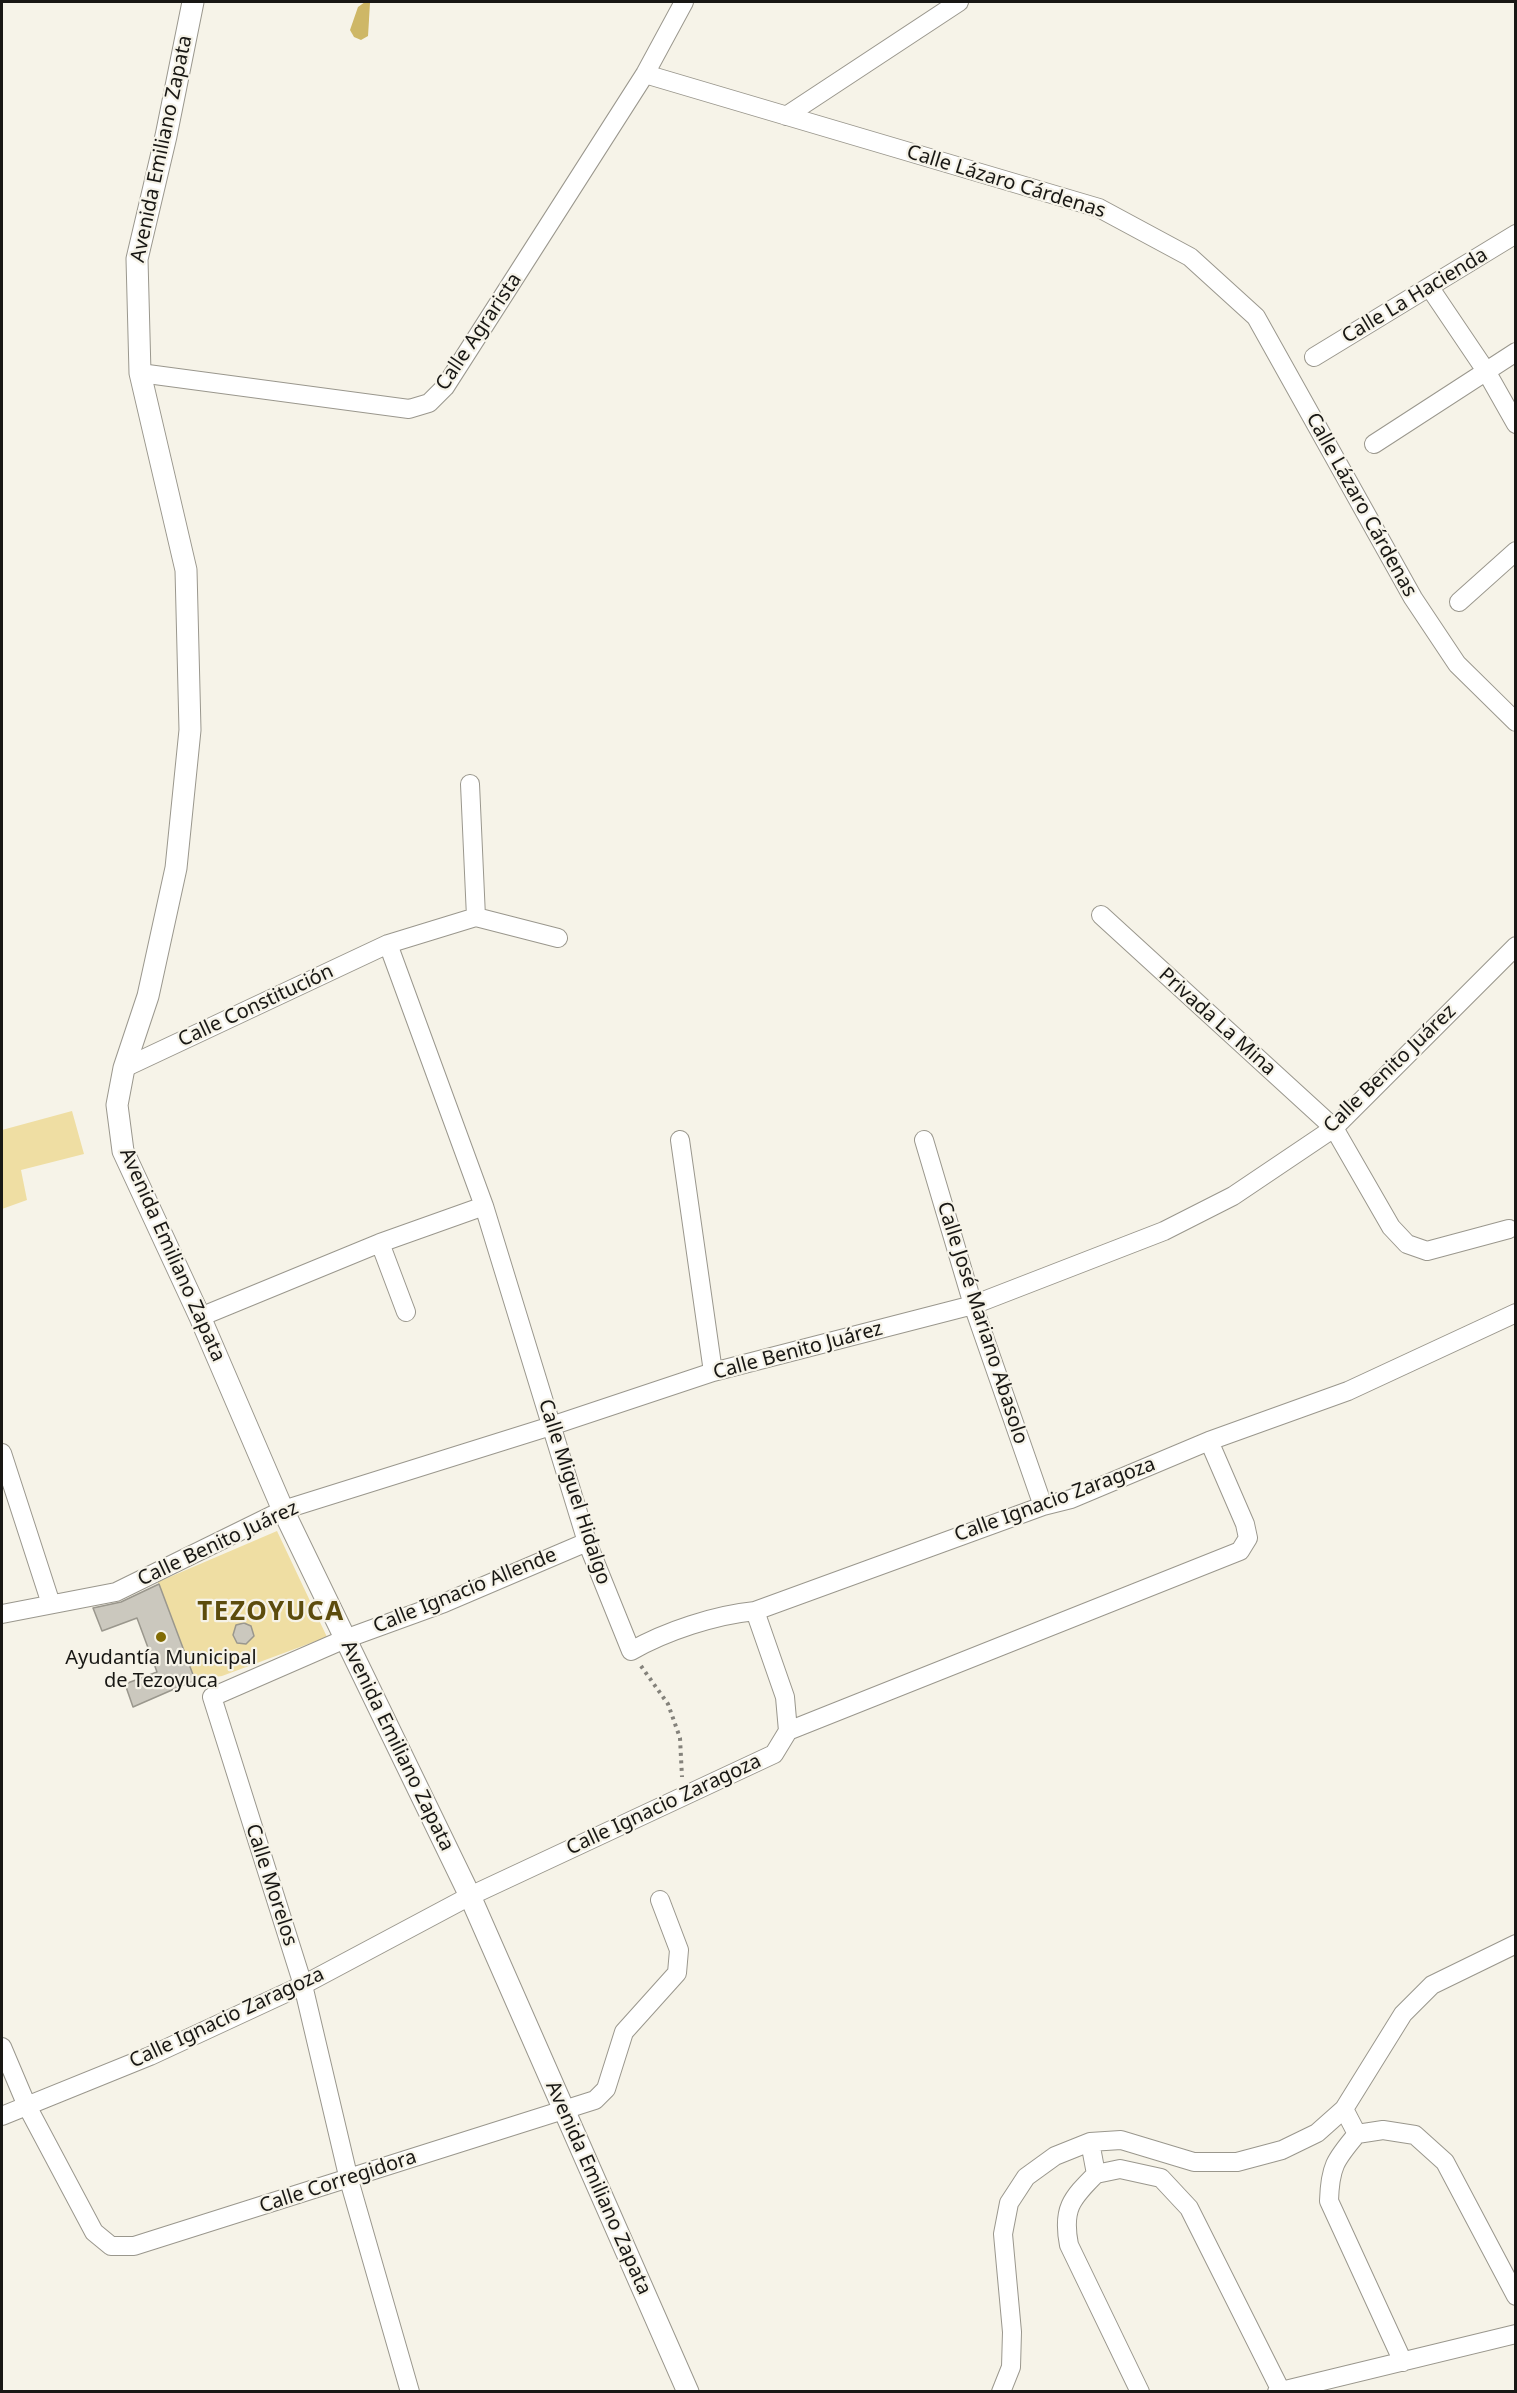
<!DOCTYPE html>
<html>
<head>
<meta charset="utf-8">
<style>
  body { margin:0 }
  #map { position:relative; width:1517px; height:2393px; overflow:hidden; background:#f6f3e8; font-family:"Noto Sans",sans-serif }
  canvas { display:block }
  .frame { position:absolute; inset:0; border:3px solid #181714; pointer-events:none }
</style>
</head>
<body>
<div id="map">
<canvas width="1517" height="2393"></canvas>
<div class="frame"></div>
</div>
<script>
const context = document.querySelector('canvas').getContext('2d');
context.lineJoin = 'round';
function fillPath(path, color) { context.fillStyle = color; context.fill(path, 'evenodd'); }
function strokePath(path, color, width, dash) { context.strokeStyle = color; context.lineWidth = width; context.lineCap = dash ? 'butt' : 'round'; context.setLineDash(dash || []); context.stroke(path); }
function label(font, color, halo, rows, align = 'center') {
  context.font = font + ' "Noto Sans",sans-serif'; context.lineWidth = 4.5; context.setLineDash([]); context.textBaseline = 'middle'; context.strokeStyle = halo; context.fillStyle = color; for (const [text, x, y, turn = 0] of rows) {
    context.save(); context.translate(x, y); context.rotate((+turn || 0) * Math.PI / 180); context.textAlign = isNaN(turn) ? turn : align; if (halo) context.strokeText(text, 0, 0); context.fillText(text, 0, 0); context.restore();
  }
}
fillPath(new Path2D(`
  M 72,1111 L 84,1154 L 21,1170 L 27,1200 L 2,1209 L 2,1130 Z
  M 277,1531 L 327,1637 L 222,1676 L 195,1680 L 158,1582 Z`), '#efdea3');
fillPath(new Path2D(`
  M 365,2 L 370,3 L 368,36 L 361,40 L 354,37 L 350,30 L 358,7 Z`), '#ceb766');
const building = new Path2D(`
  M 159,1584 L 195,1680 L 133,1707 L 125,1684 L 157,1672 L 137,1618 L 102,1631 L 93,1608 L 121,1602 Z
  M 244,1623 L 251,1626 L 254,1636 L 246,1644 L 237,1643 L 233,1635 L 236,1625 Z`);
fillPath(building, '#cbc8be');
strokePath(building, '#9a978d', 1.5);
const minor = new Path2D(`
  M 645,74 L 1099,208 L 1190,257 L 1256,317 L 1413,598 L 1457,664 L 1516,722
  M 786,116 L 959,2
  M 1430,288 L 1486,371 L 1516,424
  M 1314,357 L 1516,234
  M 140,373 L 409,409 L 429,403 L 445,387 L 645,74 L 684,2
  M 1374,444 L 1516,352
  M 1459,602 L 1516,551
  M 470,784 L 476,917
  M 1101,915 L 1334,1128 L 1391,1227 L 1407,1244 L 1427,1251 L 1509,1229
  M 388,944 L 484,1206 L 587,1542 L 631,1651 C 666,1631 715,1615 755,1611 L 1043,1506 L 1071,1499 L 1209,1441 L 1348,1391 L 1516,1313
  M 124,1068 L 388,944 L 476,917 L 558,938
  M 680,1140 L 713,1372
  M 924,1140 L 973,1305 L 1043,1506
  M 380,1243 L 406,1312
  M 200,1317 L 380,1243 L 484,1206
  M 2,1453 L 51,1604
  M 2,1614 L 116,1592 L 283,1510 L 551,1426 L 713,1372 L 973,1305 L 1164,1231 L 1233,1196 L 1334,1128 L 1516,946
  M 788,1731 L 1240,1551 L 1248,1538 L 1245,1524 L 1209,1441
  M 2,2047 L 27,2106 L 94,2232 L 111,2246 L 134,2246 L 595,2100 L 606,2089 L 624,2032 L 677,1973 L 679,1950 L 660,1900
  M 1344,2109 L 1357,2134 C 1335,2160 1330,2167 1329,2201 L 1403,2362
  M 2,2116 L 150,2056 L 303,1985 L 470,1896 L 774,1754 L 788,1731 L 785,1697 L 755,1611
  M 1357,2134 L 1383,2130 L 1415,2135 L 1445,2162 L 1516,2296
  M 1090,2142 L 1096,2174 C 1071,2199 1062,2209 1069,2245 L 1140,2392
  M 1096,2174 L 1120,2169 L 1161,2178 L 1189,2208 L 1281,2391
  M 410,2392 L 349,2180 L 303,1985 L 212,1697 L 345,1639 L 444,1603 L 587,1542
  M 1001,2392 L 1011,2367 L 1012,2332 L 1003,2234 L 1009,2203 L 1026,2177 L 1055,2156 L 1090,2142 L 1121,2140 L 1194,2162 L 1237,2162 L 1282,2150 L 1317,2133 L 1344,2109 L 1403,2014 L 1432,1985 L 1516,1944
  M 1277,2392 L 1516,2334`);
const tertiary = new Path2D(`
  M 193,2 L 166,136 L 137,259 L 140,373 L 186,570 L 190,730 L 176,868 L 148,996 L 124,1068 L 117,1105 L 123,1151 L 200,1317 L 283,1510 L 470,1896 L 688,2392`);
strokePath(minor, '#9a978d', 20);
strokePath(tertiary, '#9a978d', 23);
strokePath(new Path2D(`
  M 641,1666 L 668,1704 L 680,1738 L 682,1777`), '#84827b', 4, [3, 4.5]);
strokePath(minor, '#fff', 18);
strokePath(tertiary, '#fff', 21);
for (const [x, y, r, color] of [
  [161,1637,6,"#816b04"]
]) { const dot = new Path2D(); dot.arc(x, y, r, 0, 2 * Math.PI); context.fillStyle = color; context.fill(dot); strokePath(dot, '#f6f3e8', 2); }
label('20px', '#181714', '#f6f3e8', [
  ["Avenida Emiliano Zapata",162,149,-78],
  ["Calle Lázaro Cárdenas",1006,182,17],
  ["Calle La Hacienda",1415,296,-31],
  ["Calle Agrarista",479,332,-56],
  ["Calle Lázaro Cárdenas",1361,505,61],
  ["Calle Constitución",256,1006,-25],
  ["Privada La Mina",1217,1022,42],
  ["Calle Benito Juárez",1390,1069,-44],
  ["Avenida Emiliano Zapata",172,1255,66],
  ["Calle José Mariano Abasolo",982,1323,72],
  ["Calle Benito Juárez",798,1351,-15],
  ["Calle Miguel Hidalgo",574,1492,72],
  ["Calle Ignacio Zaragoza",1055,1500,-20],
  ["Calle Benito Juárez",218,1544,-25],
  ["Calle Ignacio Allende",465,1591,-22],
  ["Avenida Emiliano Zapata",397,1746,64],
  ["Calle Ignacio Zaragoza",664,1805,-25],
  ["Calle Morelos",271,1885,72],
  ["Calle Ignacio Zaragoza",227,2018,-25],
  ["Calle Corregidora",338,2182,-18],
  ["Avenida Emiliano Zapata",598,2188,66]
]);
label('20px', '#181714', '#f6f3e8', [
  ["Ayudantía Municipal",161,1658],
  ["de Tezoyuca",161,1681]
]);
context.letterSpacing = '1.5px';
label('bold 26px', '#5c4c0d', '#f6f3e8', [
  ["TEZOYUCA",271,1613]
]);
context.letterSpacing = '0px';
</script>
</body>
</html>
